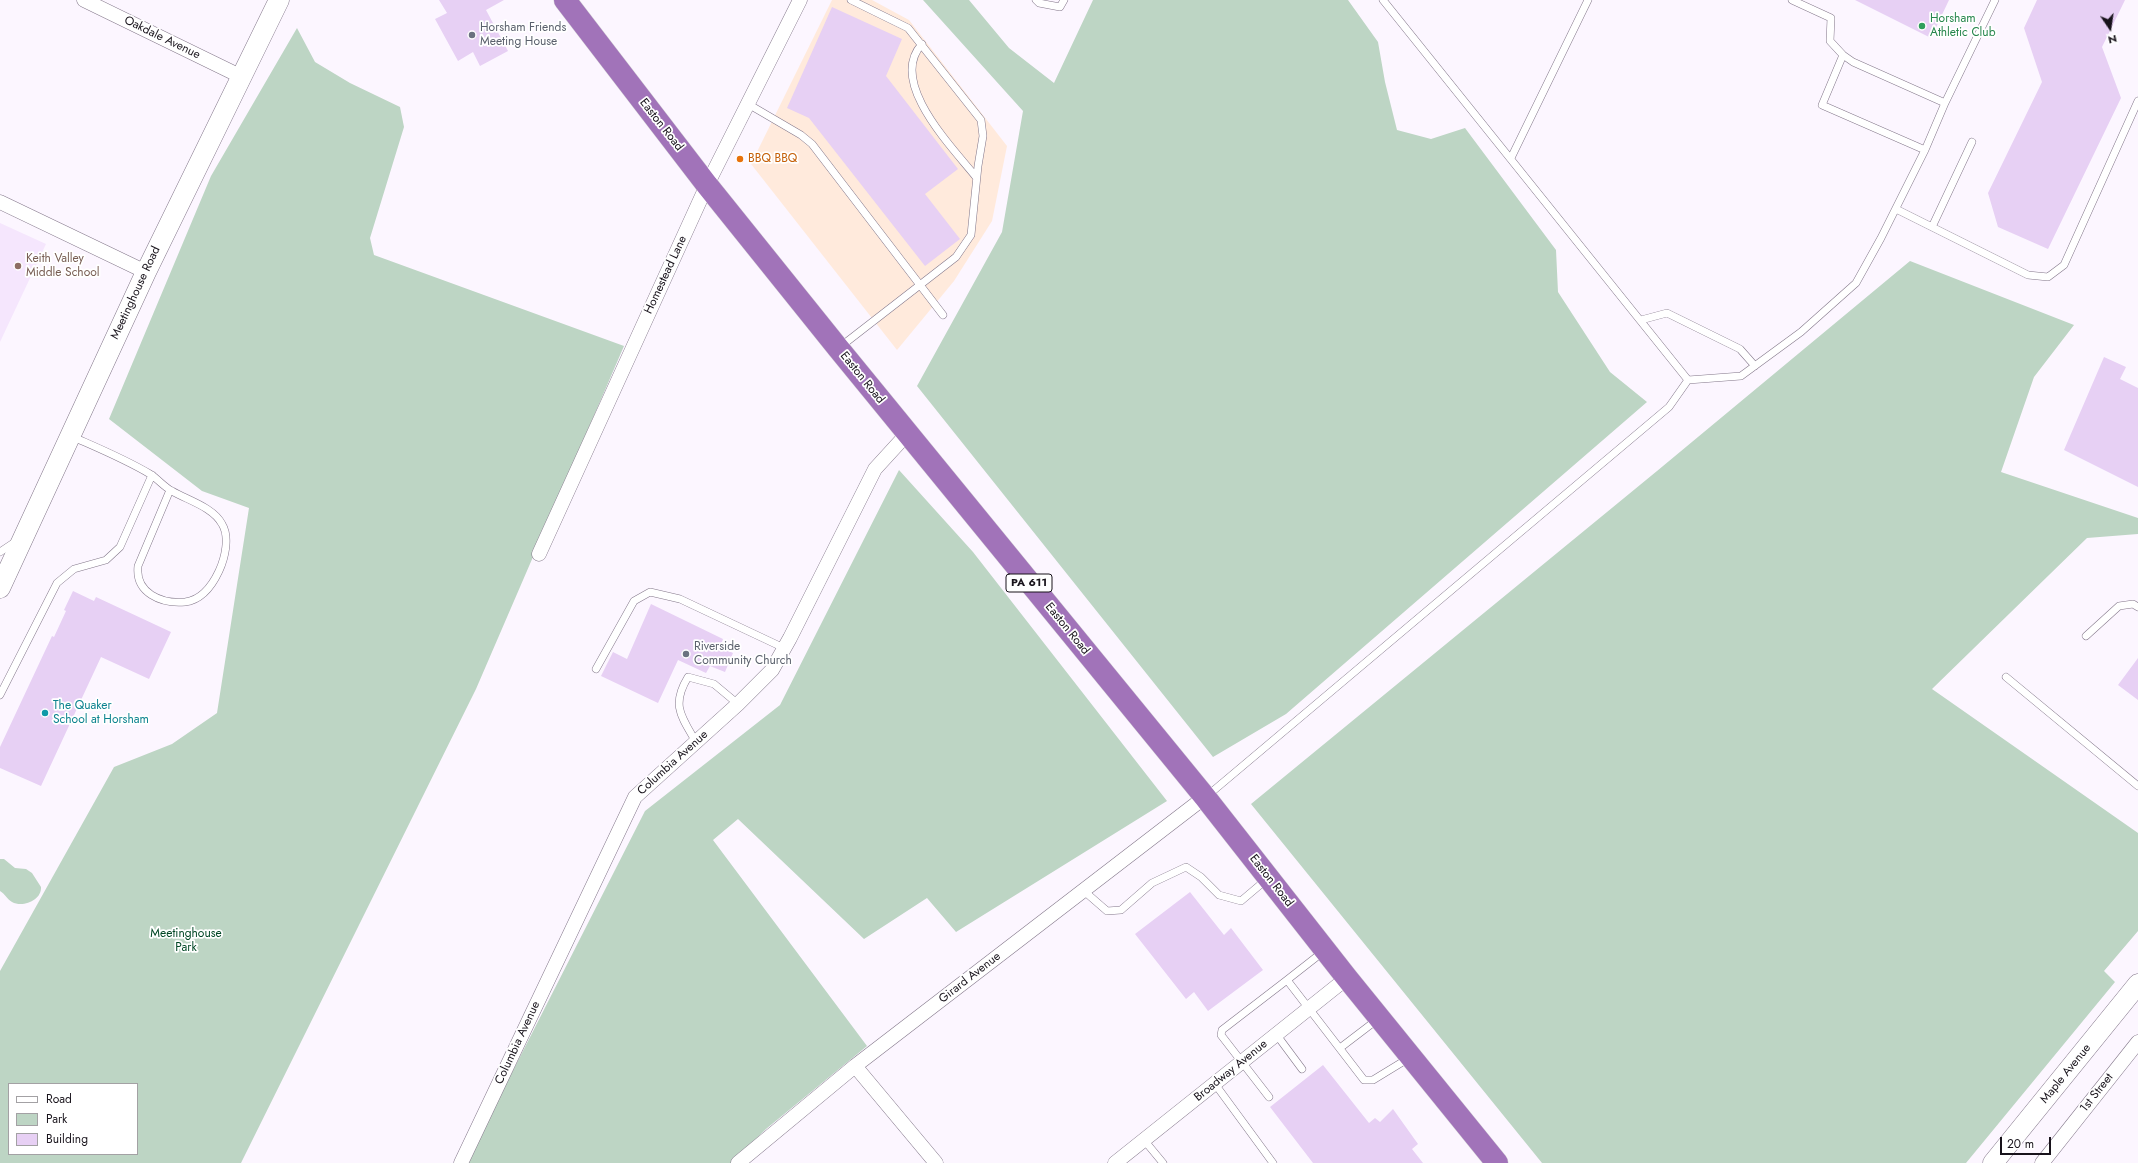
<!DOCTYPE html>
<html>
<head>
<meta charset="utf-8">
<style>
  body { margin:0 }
  #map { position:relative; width:2138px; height:1163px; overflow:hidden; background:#fcf6ff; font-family:Jost,sans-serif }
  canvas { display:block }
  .legend { position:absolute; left:8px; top:1083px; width:130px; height:72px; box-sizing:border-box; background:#fff; border:1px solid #a3a1a4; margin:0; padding:5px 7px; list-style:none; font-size:12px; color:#18131b }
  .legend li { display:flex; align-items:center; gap:8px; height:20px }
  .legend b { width:20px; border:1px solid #a3a1a4 }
  .north { position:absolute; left:2090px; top:8px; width:40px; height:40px; -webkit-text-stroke:3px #fff; paint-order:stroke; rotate:167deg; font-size:11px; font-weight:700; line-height:16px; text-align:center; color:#18131b }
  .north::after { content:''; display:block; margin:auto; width:14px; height:18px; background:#18131b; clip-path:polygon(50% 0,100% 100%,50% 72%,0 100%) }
  .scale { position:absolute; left:2000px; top:1137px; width:51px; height:18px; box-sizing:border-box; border:2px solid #18131b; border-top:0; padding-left:5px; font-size:12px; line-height:14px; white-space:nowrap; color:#18131b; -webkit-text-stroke:3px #fff; paint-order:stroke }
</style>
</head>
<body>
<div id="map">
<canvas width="2138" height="1163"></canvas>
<ul class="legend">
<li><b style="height:5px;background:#fff"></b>Road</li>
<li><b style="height:11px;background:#bdd5c4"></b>Park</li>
<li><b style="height:11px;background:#e7d0f4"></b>Building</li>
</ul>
<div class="north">N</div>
<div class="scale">20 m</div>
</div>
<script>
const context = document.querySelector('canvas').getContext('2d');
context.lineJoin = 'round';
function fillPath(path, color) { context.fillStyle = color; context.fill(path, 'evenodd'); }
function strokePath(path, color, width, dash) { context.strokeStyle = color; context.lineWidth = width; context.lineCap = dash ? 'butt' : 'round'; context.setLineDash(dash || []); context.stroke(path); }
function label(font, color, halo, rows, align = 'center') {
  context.font = font + ' Jost,sans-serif'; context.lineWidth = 3.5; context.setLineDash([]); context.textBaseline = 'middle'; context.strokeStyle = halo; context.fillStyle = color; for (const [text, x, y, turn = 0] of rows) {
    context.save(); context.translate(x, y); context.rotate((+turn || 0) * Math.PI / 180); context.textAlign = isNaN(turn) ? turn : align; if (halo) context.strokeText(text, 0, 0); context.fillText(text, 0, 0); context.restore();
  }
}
fillPath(new Path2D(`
  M 832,0 L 872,0 L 909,20 L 1007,146 L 992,221 L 954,281 L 897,350 L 751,164 Z`), '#ffeadc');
fillPath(new Path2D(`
  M 0,223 L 46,244 L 0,342 Z`), '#f5e6fd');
fillPath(new Path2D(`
  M 923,0 L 969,0 L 1009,48 L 1054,83 L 1093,0 L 1348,0 L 1378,42 L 1385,82 L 1397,130 L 1431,139 L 1465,128 L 1556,250 L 1558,292 L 1610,372 L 1647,402 L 1286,714 L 1213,757 L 917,386 L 1002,232 L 1023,111 Z
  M 297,28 L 315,62 L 350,83 L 400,107 L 404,127 L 370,238 L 374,255 L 624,346 L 476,689 L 241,1163 L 0,1163 L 0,971 L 114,767 L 172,744 L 217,713 L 249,508 L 202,491 L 109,419 L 211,176 ZM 9,1084 L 137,1084 L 137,1154 L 9,1154 Z
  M 1910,261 L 2074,325 L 2034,377 L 2001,472 L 2138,518 L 2138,534 L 2087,538 L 1932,689 L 2138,833 L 2138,931 L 2104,971 L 2115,982 L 1966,1163 L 1542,1163 L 1251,804 L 1657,471 Z
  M 899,470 L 973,552 L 1167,801 L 956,932 L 927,898 L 864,939 L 738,819 L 713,840 L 867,1046 L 766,1129 L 731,1163 L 466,1163 L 645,811 L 780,705 Z
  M 0,859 L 4,859 L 15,868 L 26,869 L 32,873 L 41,887 C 42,900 23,908 12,902 C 7,899 5,894 0,891 Z`), '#bdd5c4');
fillPath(new Path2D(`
  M 439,0 L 504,0 L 486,10 L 508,51 L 480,66 L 473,52 L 458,61 L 435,19 L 447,13 Z
  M 1855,0 L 1949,0 L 1931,38 Z
  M 2037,0 L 2125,0 L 2102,47 L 2121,98 L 2048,249 L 1998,227 L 1988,193 L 2042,82 L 2024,28 Z
  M 832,7 L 902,39 L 886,76 L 958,169 L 925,194 L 960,239 L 925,266 L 809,118 L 787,108 Z
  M 2104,357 L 2126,367 L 2120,379 L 2138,388 L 2138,487 L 2064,450 Z
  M 73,591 L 94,601 L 96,597 L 171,632 L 149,679 L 101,657 L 41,786 L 0,768 L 0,747 L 52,636 L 54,637 L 66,611 L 64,610 Z
  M 651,604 L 723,639 L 720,647 L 733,653 L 725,672 L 710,666 L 706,673 L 678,660 L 658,703 L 601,676 L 613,652 L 627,659 Z
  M 2138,658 L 2138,700 L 2118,685 Z
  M 1190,892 L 1224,935 L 1231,928 L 1263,970 L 1208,1011 L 1194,992 L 1186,999 L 1135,934 Z
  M 1323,1065 L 1369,1123 L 1375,1118 L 1380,1122 L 1393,1109 L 1418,1144 L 1412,1149 L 1423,1163 L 1313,1163 L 1270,1107 Z`), '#e7d0f4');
const lane = new Path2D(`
  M 1036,0 L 1039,3 L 1060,7 L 1064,0
  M 1383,0 L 1688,380
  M 1792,0 L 1831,18 L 1830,41 L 1843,55 L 1853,62 L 1945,103
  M 922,44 C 887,82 953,148 976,177
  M 1843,55 L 1822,105 L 1925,150
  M 748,104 L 801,135 L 812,144 L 943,315
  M 1511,158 L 1588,0
  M 1896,209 L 2028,275 L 2048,277 L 2064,265 L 2138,101
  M 1932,227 L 1972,142
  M 1641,320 L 1667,313 L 1740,349 L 1755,366
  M 840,347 L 956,257 L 971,235 L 978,166 L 983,136 L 981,120 L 908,28 L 851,0
  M 71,436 C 98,448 125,459 150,474 C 158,479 164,487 172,491 C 187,500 213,507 222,524 C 230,537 225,558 219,571 C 212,586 202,600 185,602 C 161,604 135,593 138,566 L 170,490
  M 0,552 L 15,542
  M 2086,636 L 2119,606 L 2133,604 L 2138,607
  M 596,669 L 634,601 L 650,592 L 680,599 L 784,648
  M 2006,677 L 2138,786
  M 0,695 L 57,583 L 74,569 L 106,560 L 120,547 L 152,475
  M 696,742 C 681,716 671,705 688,677 L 714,684 L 738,704
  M 1207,796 L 1669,407 L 1688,380 L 1741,376 L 1801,332 L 1856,283 L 1881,238 L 1925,150 L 1945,103 L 1995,0
  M 1084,891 L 1107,911 L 1121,910 L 1152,883 L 1186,867 L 1201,877 L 1219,895 L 1241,901 L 1267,879
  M 1324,951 L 1287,980 L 1364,1080 L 1373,1080 L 1409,1058
  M 1276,1034 L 1302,1069
  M 1340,1048 L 1378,1019
  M 1215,1084 L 1273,1163
  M 1269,1097 L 1221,1035 L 1222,1030 L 1287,980
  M 1144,1140 L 1163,1163`);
const street = new Path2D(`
  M 84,0 L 240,76
  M 0,202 L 146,272
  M 539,554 L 707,185 L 800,0
  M 855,1066 L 936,1163
  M 461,1163 L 635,797 L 738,704 L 772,670 L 790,638 L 875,469 L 907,434
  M 738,1163 L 855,1066 L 1205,797
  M 1115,1163 L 1347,978
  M 2042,1163 L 2138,1042`);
const secondary = new Path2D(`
  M 0,588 L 146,272 L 279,0
  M 1993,1163 L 2138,984`);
const highway = new Path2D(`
  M 565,0 L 707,185 L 838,348 L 1205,797 L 1347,978 L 1497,1163`);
strokePath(lane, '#83778a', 8);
strokePath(street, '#83778a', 15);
strokePath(secondary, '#83778a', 21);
strokePath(highway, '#d5d5d6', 23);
strokePath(lane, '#fff', 7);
strokePath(street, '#fff', 14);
strokePath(secondary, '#fff', 20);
strokePath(highway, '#a173b9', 22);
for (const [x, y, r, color] of [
  [1922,26,4,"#2e9e5b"],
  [472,35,4,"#6b7280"],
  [740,159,4,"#e8710a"],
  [18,266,4,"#8d6e63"],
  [686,654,4,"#6b7280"],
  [45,713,4,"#0f9aa8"]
]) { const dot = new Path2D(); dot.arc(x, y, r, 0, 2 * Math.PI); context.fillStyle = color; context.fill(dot); strokePath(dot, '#fff', 1.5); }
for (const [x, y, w] of [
  [1029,583,46]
]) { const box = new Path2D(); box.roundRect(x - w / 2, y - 9, w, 18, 3); context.fillStyle = '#fff'; context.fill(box); strokePath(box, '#18131b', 1); }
label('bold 11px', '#18131b', null, [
  ["PA 611",1029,583]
]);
label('12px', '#27864d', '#fff', [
  ["Horsham",1930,19],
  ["Athletic Club",1930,33]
], 'left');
label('12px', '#5b616d', '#fff', [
  ["Horsham Friends",480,28],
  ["Meeting House",480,42],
  ["Riverside",694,647],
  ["Community Church",694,661]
], 'left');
label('12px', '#18131b', '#fff', [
  ["Oakdale Avenue",162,38,26],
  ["Easton Road",661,125,52],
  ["Homestead Lane",666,275,-65],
  ["Meetinghouse Road",136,293,-65],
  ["Easton Road",862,378,51],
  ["Easton Road",1067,629,51],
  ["Columbia Avenue",673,763,-42],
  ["Easton Road",1271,881,52],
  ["Girard Avenue",970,978,-38],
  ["Columbia Avenue",518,1043,-65],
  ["Broadway Avenue",1231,1071,-39],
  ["Maple Avenue",2066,1074,-51],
  ["1st Street",2097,1093,-52]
]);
label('12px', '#c56008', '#fff', [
  ["BBQ BBQ",748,159]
], 'left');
label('12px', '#785e54', '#fff', [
  ["Keith Valley",26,259],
  ["Middle School",26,273]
], 'left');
label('12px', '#0d838f', '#fff', [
  ["The Quaker",53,706],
  ["School at Horsham",53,720]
], 'left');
label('12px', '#014725', '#fff', [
  ["Meetinghouse",186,934],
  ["Park",186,948]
]);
</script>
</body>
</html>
